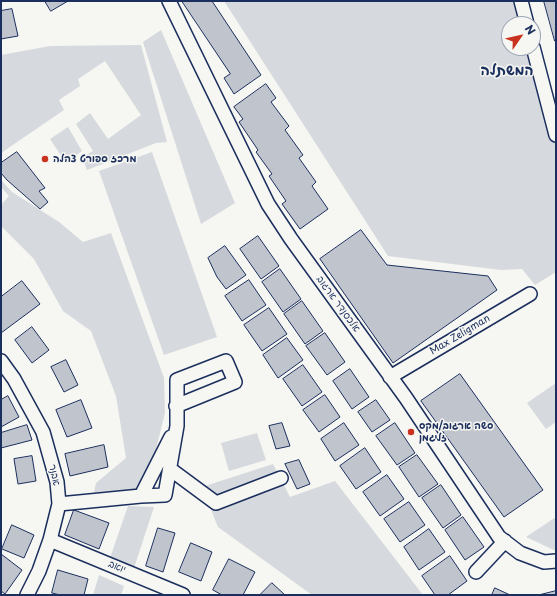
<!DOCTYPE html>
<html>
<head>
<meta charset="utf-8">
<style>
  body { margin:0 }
  #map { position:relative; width:557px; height:596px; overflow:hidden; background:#f6f6f2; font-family:"Playpen Sans",sans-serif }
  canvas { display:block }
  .frame { position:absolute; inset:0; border:2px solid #1b2f5e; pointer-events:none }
  .north { position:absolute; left:501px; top:16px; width:40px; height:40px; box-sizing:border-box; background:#f6f6f2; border:1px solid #9ea6b7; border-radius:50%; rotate:56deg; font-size:11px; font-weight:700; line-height:16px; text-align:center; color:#1b2f5e }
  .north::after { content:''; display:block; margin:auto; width:14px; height:18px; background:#c8321e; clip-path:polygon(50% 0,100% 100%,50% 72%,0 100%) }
</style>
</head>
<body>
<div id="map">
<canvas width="557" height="596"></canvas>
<div class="frame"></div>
<div class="north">N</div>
</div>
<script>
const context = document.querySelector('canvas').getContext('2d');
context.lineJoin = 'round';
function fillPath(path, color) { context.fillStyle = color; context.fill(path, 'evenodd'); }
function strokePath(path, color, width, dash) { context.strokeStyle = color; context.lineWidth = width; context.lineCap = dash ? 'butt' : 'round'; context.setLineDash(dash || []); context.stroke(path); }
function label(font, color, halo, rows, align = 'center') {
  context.font = font + ' "Playpen Sans","Playpen Sans Hebrew",sans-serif'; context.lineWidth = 3; context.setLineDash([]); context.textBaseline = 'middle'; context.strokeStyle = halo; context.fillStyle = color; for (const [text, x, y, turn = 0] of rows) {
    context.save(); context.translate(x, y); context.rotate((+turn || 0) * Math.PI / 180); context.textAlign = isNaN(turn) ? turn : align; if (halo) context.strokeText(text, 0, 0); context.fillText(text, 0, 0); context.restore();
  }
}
fillPath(new Path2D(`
  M 224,1 L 520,1 L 526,24 L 509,24 L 509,48 L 532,48 L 556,147 L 556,272 L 535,285 L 522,269 L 501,270 L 388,256 Z
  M 161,30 L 235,203 L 201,224 L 143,42 Z
  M 141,45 L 167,142 L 156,143 L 87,170 L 82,157 L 93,151 L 76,124 L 90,113 L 108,139 L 141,115 L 105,61 L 78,79 L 80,86 L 59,100 L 64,110 L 1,153 L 1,55 L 50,46 Z
  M 68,127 L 82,151 L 66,163 L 50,139 Z
  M 152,152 L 217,337 L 164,355 L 99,171 Z
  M 1,180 L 12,192 L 59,222 L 83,242 L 111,233 L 164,378 L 165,413 L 154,457 L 139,490 L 94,492 L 96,483 L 126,458 L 116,396 L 91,331 L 63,311 L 34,259 L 1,226 L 1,205 L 9,196 L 1,187 Z
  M 556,383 L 556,422 L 546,429 L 527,403 Z
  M 257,433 L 266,460 L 229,471 L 221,443 Z
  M 273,464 L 290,497 L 335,481 L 423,595 L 312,595 L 218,527 L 202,487 Z
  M 128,506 L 154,507 L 134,568 L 110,558 Z
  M 556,517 L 556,550 L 554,550 L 526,537 Z
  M 99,575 L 124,586 L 121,595 L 93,595 Z`), '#d6d9dd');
const building = new Path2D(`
  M 45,1 L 68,1 L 51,11 Z
  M 182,1 L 212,1 L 261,75 L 234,94 L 224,78 L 230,74 Z
  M 544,1 L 556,1 L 556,41 L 555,41 Z
  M 12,9 L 18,36 L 1,39 L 1,11 Z
  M 266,84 L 276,98 L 271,102 L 289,126 L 285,130 L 303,155 L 299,158 L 316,182 L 312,186 L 328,209 L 300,229 L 282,204 L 286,201 L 269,176 L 272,174 L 256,152 L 258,150 L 239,122 L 243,119 L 234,107 Z
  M 17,152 L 45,188 L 39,191 L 48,202 L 40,209 L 7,180 L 1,173 L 1,163 Z
  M 361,230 L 387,265 L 488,276 L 497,290 L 393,363 L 320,259 Z
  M 258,236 L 279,266 L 261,279 L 240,249 Z
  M 225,246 L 246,275 L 226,289 L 217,277 L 208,258 Z
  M 280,269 L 301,299 L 283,312 L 262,282 Z
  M 249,280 L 266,305 L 242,321 L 225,296 Z
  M 22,281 L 40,304 L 1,333 L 1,297 Z
  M 302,301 L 323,331 L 305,344 L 284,314 Z
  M 269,308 L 287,334 L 262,351 L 244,325 Z
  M 32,327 L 49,350 L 32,363 L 15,340 Z
  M 325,333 L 345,362 L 327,375 L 306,346 Z
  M 287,338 L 303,360 L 278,378 L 263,355 Z
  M 66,360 L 78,385 L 64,392 L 51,367 Z
  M 303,365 L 322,392 L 302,406 L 283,379 Z
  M 350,369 L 369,397 L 352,409 L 333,381 Z
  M 460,374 L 543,490 L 504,517 L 421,401 Z
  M 325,395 L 340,417 L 319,432 L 303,410 Z
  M 8,396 L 19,417 L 1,427 L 1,400 Z
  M 81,400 L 92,428 L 67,437 L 56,410 Z
  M 376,400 L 390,420 L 372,432 L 358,412 Z
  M 282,423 L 290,446 L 276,449 L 269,426 Z
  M 344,423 L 359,445 L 335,461 L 321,439 Z
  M 395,423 L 415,453 L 397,465 L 376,436 Z
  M 27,425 L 32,440 L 1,448 L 1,433 Z
  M 104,445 L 108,467 L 70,476 L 65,454 Z
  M 365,448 L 381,472 L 356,489 L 340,466 Z
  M 417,455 L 438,484 L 419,497 L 399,467 Z
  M 32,456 L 36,481 L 18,484 L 14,459 Z
  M 299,460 L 310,484 L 297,489 L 285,464 Z
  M 387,475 L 404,499 L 380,516 L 363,492 Z
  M 441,485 L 461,515 L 443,528 L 422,498 Z
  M 409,502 L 425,525 L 400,542 L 384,519 Z
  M 74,510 L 109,523 L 99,549 L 65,535 Z
  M 463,517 L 484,547 L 465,560 L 445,530 Z
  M 12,525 L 34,535 L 24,558 L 2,549 Z
  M 158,528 L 175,533 L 163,572 L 146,566 Z
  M 429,529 L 445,552 L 419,570 L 404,547 Z
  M 191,543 L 212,552 L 201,581 L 179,572 Z
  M 1,554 L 22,570 L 5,594 L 1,591 Z
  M 450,556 L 467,581 L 448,595 L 435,595 L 422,576 Z
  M 229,559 L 255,572 L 243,595 L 222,595 L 213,590 Z
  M 58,570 L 88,579 L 84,595 L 60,595 L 52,593 Z
  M 272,583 L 285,595 L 260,595 Z
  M 495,588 L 510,595 L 492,595 Z
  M 556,591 L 556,595 L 539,595 Z`);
fillPath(building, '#c0c4cd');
strokePath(building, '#1b2f5e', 1);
const minor = new Path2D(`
  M 169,1 L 268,204 L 291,239 L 406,398 L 499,537 L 520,553 L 544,562 L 556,561
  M 521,1 L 527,24
  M 533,47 L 556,135
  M 1,361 L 14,379 L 43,432 L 57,482 L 59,504 L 50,540 L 39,571 L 27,595
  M 390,377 L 530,294
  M 170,469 L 216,503 L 281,478
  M 141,496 L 171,437
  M 59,504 L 141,496 L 165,495 L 177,426 L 177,380 L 226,361 L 235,382 L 176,406
  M 50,540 L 183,595
  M 476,572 L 505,541`);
strokePath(minor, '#1b2f5e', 16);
strokePath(minor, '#f6f6f2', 13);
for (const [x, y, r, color] of [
  [45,159,4,"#c8321e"],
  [411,432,4,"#c8321e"]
]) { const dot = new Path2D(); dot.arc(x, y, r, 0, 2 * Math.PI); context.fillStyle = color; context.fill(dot); strokePath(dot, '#f6f6f2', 1.5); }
label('bold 10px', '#1b2f5e', '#f6f6f2', [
  ["מרכז ספורט צהלה",53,159],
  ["סשה ארגוב/מקס",419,426],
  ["זליגמן",419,438]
], 'left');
label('10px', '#1b2f5e', '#f6f6f2', [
  ["אלכסנדר ארגוב",338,304,54],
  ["Max Zeligman",460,335,-31],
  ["אבנר",54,475,77],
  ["יואב",117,567,22]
]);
label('bold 14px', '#1b2f5e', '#f6f6f2', [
  ["המשתלה",507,71]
]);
</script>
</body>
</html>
